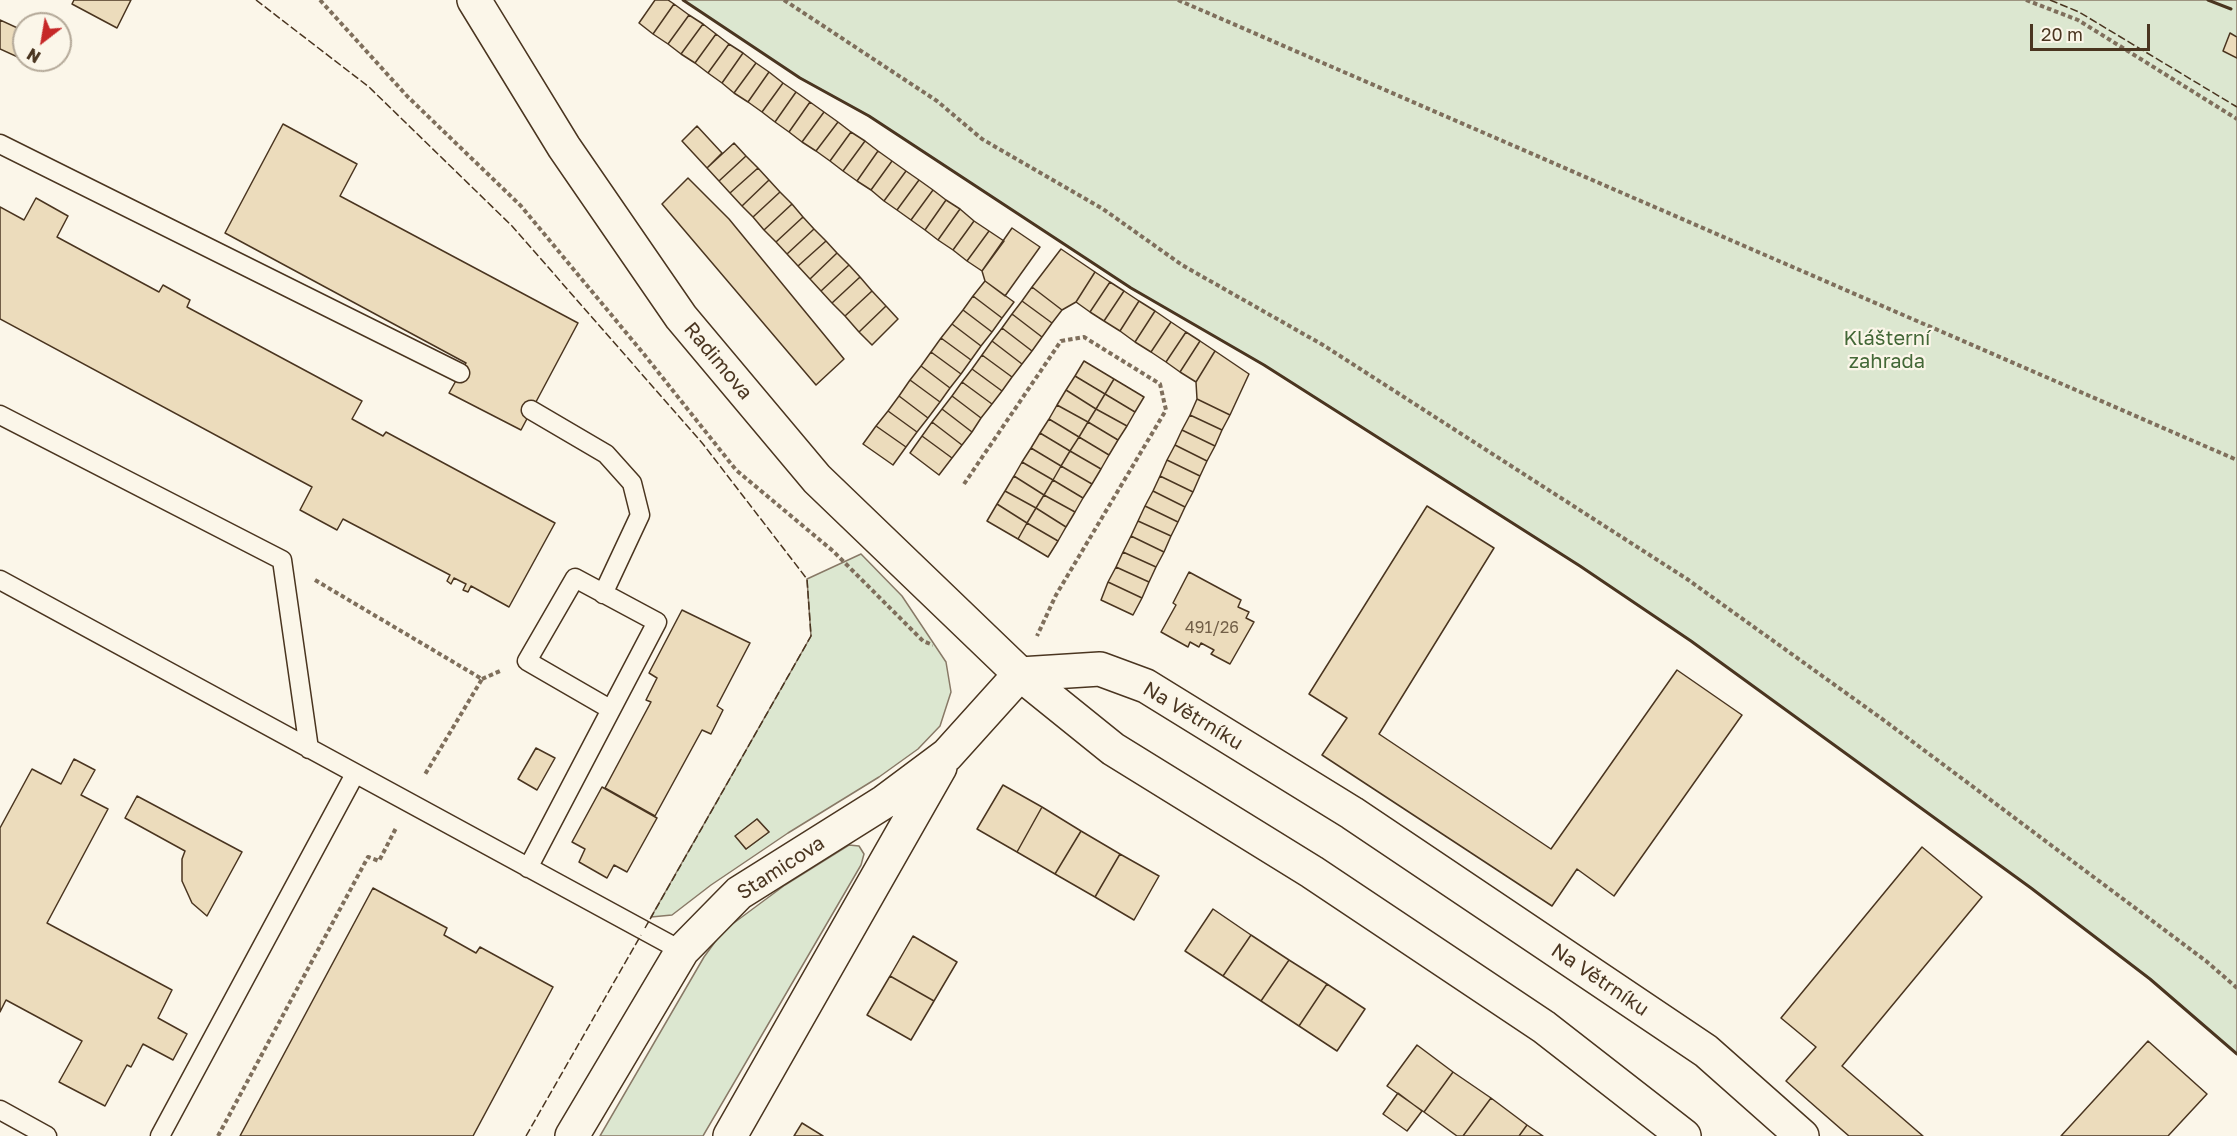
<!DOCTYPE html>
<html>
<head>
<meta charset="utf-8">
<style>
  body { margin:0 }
  #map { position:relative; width:2237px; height:1136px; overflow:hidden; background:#fbf6e9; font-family:"Golos Text",sans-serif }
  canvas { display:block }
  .north { position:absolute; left:12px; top:12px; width:60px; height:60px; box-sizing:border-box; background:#fbf6e9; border:2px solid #b4a999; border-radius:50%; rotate:211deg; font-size:16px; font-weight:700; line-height:24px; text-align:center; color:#4a3520 }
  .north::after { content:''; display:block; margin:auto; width:21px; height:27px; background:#c62828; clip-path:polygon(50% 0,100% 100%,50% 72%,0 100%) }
  .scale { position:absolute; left:2030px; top:24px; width:120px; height:27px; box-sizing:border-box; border:3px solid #4a3520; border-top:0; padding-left:8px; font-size:18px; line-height:21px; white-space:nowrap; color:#4a3520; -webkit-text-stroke:4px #fbf6e9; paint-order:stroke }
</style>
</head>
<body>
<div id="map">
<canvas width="2237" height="1136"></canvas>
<div class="north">N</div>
<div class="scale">20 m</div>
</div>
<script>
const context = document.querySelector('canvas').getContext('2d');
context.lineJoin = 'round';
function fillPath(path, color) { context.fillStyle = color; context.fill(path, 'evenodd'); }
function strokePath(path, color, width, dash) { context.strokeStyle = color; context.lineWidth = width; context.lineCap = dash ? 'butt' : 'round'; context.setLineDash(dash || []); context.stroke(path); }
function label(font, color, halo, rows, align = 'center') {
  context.font = font + ' "Golos Text",sans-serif'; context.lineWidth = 4.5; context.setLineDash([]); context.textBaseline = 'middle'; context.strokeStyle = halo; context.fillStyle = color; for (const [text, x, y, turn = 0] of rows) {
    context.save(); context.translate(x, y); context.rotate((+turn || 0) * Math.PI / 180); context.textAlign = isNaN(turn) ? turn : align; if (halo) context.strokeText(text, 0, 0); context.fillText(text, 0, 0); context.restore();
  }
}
const green = new Path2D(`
  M 683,0 L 2237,0 L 2237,1054 L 2150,979 L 2031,888 L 1691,641 L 1580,566 L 1264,365 L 1131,288 L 869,116 L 800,78 Z
  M 861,554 L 902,596 L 946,662 L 951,692 L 940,726 L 918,749 L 879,777 L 788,833 L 711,885 L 672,915 L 651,917 L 811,636 L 807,579 ZM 757,819 L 769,832 L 746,849 L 736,836 Z
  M 849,845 L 859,846 L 864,854 L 861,865 L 703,1136 L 600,1136 L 704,957 L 723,931 L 785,885 Z`);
fillPath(green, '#dce7d0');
strokePath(green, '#887966', 1.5);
const building = new Path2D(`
  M 74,0 L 131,0 L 117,28 L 72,4 Z
  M 655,0 L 668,0 L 674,4 L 653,34 L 639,23 Z
  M 674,4 L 689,15 L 668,44 L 653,34 Z
  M 689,15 L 703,24 L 681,54 L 668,44 Z
  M 0,20 L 24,31 L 24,60 L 48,60 L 44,69 L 0,49 Z
  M 703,24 L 716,34 L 695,63 L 681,54 Z
  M 2230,33 L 2237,37 L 2237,58 L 2223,51 Z
  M 716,34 L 729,44 L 708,73 L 695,63 Z
  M 729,44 L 743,53 L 722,83 L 708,73 Z
  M 743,53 L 756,63 L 734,93 L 722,83 Z
  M 756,63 L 769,72 L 748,102 L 734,93 Z
  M 769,72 L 783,83 L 762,112 L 748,102 Z
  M 783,83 L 796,92 L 775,122 L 762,112 Z
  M 796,92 L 810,102 L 789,132 L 775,122 Z
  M 810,102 L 824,112 L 802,142 L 789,132 Z
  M 824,112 L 838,122 L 816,151 L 802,142 Z
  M 838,122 L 851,132 L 830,161 L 816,151 Z
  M 283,124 L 357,164 L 340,196 L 578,323 L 521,430 L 449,393 L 466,363 L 225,233 Z
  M 697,126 L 722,153 L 707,168 L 682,141 Z
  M 851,132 L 865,141 L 843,171 L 830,161 Z
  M 865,141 L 878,151 L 857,181 L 843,171 Z
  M 734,143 L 746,156 L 719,181 L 707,168 Z
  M 878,151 L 892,161 L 871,190 L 857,181 Z
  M 746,156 L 758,168 L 730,193 L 719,181 Z
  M 892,161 L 906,171 L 884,201 L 871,190 Z
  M 758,168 L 769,180 L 742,206 L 730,193 Z
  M 906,171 L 919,180 L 897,210 L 884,201 Z
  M 688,178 L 729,219 L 844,359 L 816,385 L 662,204 Z
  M 769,180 L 780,192 L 753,217 L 742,206 Z
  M 919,180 L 933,190 L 911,220 L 897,210 Z
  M 933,190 L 946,200 L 925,230 L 911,220 Z
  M 780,192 L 792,204 L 764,230 L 753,217 Z
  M 36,198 L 68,216 L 57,237 L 159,292 L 163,285 L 190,300 L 187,307 L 362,401 L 352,419 L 383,436 L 386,432 L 555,523 L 509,607 L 471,586 L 468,592 L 463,590 L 466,584 L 454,578 L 451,584 L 447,581 L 450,575 L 343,519 L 337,530 L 300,510 L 312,487 L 0,319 L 0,207 L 24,220 Z
  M 946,200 L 960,209 L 938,240 L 925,230 Z
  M 792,204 L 803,217 L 776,242 L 764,230 Z
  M 960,209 L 974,221 L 953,250 L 938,240 Z
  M 803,217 L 814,229 L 787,254 L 776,242 Z
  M 974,221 L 989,231 L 967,261 L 953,250 Z
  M 1012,228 L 1040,247 L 1005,296 L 985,281 L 982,271 Z
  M 814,229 L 826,241 L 798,266 L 787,254 Z
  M 989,231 L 1004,241 L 982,271 L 967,261 Z
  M 826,241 L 837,253 L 810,279 L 798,266 Z
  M 1061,249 L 1095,272 L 1076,302 L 1062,310 L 1032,287 Z
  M 837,253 L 849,265 L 821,291 L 810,279 Z
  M 849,265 L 860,277 L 832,303 L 821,291 Z
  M 1095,272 L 1110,282 L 1090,312 L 1076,302 Z
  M 860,277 L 872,291 L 845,316 L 832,303 Z
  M 985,281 L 1014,302 L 1002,318 L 973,296 Z
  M 1110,282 L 1124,291 L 1104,321 L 1090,312 Z
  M 1032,287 L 1062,310 L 1052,323 L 1022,301 Z
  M 872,291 L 886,306 L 859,332 L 845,316 Z
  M 1124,291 L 1139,301 L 1120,331 L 1104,321 Z
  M 973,296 L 1002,318 L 992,332 L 963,310 Z
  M 1022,301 L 1052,323 L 1042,337 L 1012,314 Z
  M 1139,301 L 1155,311 L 1135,342 L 1120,331 Z
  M 886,306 L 898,319 L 872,345 L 859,332 Z
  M 963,310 L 992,332 L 981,346 L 952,324 Z
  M 1155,311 L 1171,322 L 1151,352 L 1135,342 Z
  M 1012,314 L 1042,337 L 1032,351 L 1002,328 Z
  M 1171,322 L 1186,332 L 1166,362 L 1151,352 Z
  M 952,324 L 981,346 L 971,360 L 941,338 Z
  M 1002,328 L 1032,351 L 1022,364 L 992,341 Z
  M 1186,332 L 1200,341 L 1180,372 L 1166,362 Z
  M 941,338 L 971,360 L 961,374 L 931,352 Z
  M 992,341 L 1022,364 L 1012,377 L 982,355 Z
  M 1200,341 L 1215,351 L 1196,382 L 1180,372 Z
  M 1215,351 L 1249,374 L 1230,415 L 1197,399 L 1196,382 Z
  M 931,352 L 961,374 L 950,388 L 921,366 Z
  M 982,355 L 1012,377 L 1002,391 L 972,369 Z
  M 1084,361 L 1114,379 L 1105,394 L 1075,376 Z
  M 921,366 L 950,388 L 940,402 L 910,380 Z
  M 972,369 L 1002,391 L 992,404 L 962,382 Z
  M 1075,376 L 1105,394 L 1096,409 L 1066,390 Z
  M 1114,379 L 1144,397 L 1135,412 L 1105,394 Z
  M 910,380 L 940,402 L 928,418 L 899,396 Z
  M 962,382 L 992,404 L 981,418 L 952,396 Z
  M 1066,390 L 1096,409 L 1088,422 L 1057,405 Z
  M 1105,394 L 1135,412 L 1127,426 L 1096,409 Z
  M 899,396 L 928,418 L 917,432 L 888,411 Z
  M 952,396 L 981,418 L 972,432 L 942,409 Z
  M 1197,399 L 1230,415 L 1222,430 L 1190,415 Z
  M 1057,405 L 1088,422 L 1079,437 L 1049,419 Z
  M 942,409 L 972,432 L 962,445 L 932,422 Z
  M 1096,409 L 1127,426 L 1118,440 L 1088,422 Z
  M 888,411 L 917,432 L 906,447 L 876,426 Z
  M 1190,415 L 1222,430 L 1215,446 L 1182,430 Z
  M 1049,419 L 1079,437 L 1070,451 L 1040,433 Z
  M 932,422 L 962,445 L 952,458 L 922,436 Z
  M 1088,422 L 1118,440 L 1109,455 L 1079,437 Z
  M 876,426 L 906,447 L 893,465 L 863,444 Z
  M 1182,430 L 1215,446 L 1207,461 L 1175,445 Z
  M 1040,433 L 1070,451 L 1061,466 L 1031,448 Z
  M 922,436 L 952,458 L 939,475 L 910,453 Z
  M 1079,437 L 1109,455 L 1101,469 L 1070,451 Z
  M 1175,445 L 1207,461 L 1200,476 L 1167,460 Z
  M 1031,448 L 1061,466 L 1053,480 L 1022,462 Z
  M 1070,451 L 1101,469 L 1092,484 L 1061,466 Z
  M 1167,460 L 1200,476 L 1193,492 L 1160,476 Z
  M 1022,462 L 1053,480 L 1044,495 L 1014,476 Z
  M 1061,466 L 1092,484 L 1083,498 L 1053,480 Z
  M 1014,476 L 1044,495 L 1036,508 L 1005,491 Z
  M 1160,476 L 1193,492 L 1185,507 L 1153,491 Z
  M 1053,480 L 1083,498 L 1075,512 L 1044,495 Z
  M 1005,491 L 1036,508 L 1027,523 L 997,504 Z
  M 1153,491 L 1185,507 L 1178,522 L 1145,506 Z
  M 1044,495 L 1075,512 L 1066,527 L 1036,508 Z
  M 997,504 L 1027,523 L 1018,539 L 987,521 Z
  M 1145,506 L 1178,522 L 1171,536 L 1138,521 Z
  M 1427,506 L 1494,548 L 1379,734 L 1551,849 L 1677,670 L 1742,715 L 1614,896 L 1577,869 L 1552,906 L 1322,755 L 1347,718 L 1309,694 Z
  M 1036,508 L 1066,527 L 1058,541 L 1027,523 Z
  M 1138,521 L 1171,536 L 1164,552 L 1131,536 Z
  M 1027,523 L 1058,541 L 1048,557 L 1018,539 Z
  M 1131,536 L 1164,552 L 1156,567 L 1123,552 Z
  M 1123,552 L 1156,567 L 1149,582 L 1116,567 Z
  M 1116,567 L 1149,582 L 1142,598 L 1108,582 Z
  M 1189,572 L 1241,600 L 1238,607 L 1249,612 L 1246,618 L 1254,622 L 1230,664 L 1211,654 L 1214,650 L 1201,643 L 1199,647 L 1190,642 L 1188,647 L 1161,632 L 1176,605 L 1173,603 Z
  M 1108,582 L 1142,598 L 1133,615 L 1101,600 Z
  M 682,610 L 750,643 L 717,706 L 723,710 L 711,734 L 702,730 L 655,816 L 605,788 L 651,702 L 646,700 L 657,678 L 649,673 Z
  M 536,748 L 555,758 L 537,790 L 518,779 Z
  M 74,759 L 95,770 L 81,795 L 108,809 L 47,923 L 172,990 L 158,1018 L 187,1034 L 173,1060 L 143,1044 L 131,1067 L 127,1065 L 105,1106 L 59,1082 L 82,1041 L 6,1000 L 0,1012 L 0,828 L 32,769 L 61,784 Z
  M 1003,785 L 1042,807 L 1017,852 L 977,829 Z
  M 602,787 L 657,818 L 627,872 L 614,865 L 607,878 L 579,862 L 585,849 L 572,842 Z
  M 137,796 L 242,852 L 207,916 L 192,903 L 182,881 L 182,859 L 185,851 L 125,818 Z
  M 1042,807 L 1081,831 L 1055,874 L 1017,852 Z
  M 757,819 L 769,832 L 746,849 L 735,836 Z
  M 1081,831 L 1120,854 L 1095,897 L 1055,874 Z
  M 1922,847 L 1982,897 L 1842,1066 L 1923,1136 L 1849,1136 L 1786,1081 L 1816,1047 L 1781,1018 Z
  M 1120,854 L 1159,876 L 1134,920 L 1095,897 Z
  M 373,888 L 447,928 L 444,935 L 476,953 L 480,947 L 553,987 L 473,1136 L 240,1136 Z
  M 1213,909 L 1251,935 L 1223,976 L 1185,951 Z
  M 1251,935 L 1289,960 L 1261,1001 L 1223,976 Z
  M 913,936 L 957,962 L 934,1001 L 890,976 Z
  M 1289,960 L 1327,984 L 1299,1026 L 1261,1001 Z
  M 890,976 L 934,1001 L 911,1040 L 867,1015 Z
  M 1327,984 L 1365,1009 L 1337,1051 L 1299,1026 Z
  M 2148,1041 L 2207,1094 L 2168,1136 L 2061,1136 Z
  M 1417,1045 L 1453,1072 L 1424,1112 L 1387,1086 Z
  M 1453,1072 L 1491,1098 L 1463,1136 L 1457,1136 L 1424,1112 Z
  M 1398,1093 L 1422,1111 L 1407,1131 L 1383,1114 Z
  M 1491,1098 L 1527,1125 L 1519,1136 L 1463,1136 Z
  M 802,1123 L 823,1136 L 794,1136 Z
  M 1527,1125 L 1543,1136 L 1519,1136 Z`);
fillPath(building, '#ecdcbc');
strokePath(building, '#4a3520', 1.5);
const service = new Path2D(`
  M 0,144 L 460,373
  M 531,410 L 606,454 L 632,483 L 640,515 L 603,594
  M 0,415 L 282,560 L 309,749
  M 0,580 L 682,951
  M 528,868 L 657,622 L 575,578 L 527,661 L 610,709
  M 0,1110 L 47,1136
  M 160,1136 L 355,774`);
const minor = new Path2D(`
  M 572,1136 L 682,951 L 739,893 L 884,802 L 947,755 L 1020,674 L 1100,669 L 1146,686 L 1352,813 L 1706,1051 L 1802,1136
  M 730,1136 L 940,767`);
const tertiary = new Path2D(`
  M 474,0 L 564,147 L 681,317 L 817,479 L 1020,674 L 1113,749 L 1312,872 L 1544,1027 L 1684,1136`);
strokePath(service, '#4a3520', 21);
strokePath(minor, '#4a3520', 36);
strokePath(tertiary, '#4a3520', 36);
strokePath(new Path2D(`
  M 320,0 L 407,96 L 521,206 L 643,353 L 736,470 L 833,551 L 923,641 L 933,645
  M 784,0 L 937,101 L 982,139 L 1103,209 L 1182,265 L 1323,345 L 1687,579 L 1885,721 L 2206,961 L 2237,988
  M 1178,0 L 2237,460
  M 2026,0 L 2078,20 L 2237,119
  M 964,484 L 1061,341 L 1084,337 L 1160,384 L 1166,410 L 1056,595 L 1037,636
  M 315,580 L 482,679 L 424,776
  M 482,679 L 500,671
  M 218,1136 L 368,857 L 379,861 L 396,828`), '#7f6f5c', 4, [4.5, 3]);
strokePath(service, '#fbf6e9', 18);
strokePath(minor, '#fbf6e9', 33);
strokePath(tertiary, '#fbf6e9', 33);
strokePath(new Path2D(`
  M 256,0 L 369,87 L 512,226 L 703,444 L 807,579 L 811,636 L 645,928
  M 2050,0 L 2079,12 L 2237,107
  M 526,1136 L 641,935`), '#4a3520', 1.5, [8, 3]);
strokePath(new Path2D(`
  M 683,0 L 800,78 L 869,116 L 1131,288 L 1264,365 L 1580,566 L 1691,641 L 2031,888 L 2150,979 L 2237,1054
  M 2208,0 L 2231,9`), '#4a3520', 3);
label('16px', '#725f47', null, [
  ["491/26",1212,628]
]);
label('20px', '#436837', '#fbf6e9', [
  ["Klášterní",1887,339],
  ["zahrada",1887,362]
]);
label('20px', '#4a3520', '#fbf6e9', [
  ["Radimova",718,361,50],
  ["Na Větrníku",1193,716,31],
  ["Stamicova",781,868,-33],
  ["Na Větrníku",1600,980,34]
]);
</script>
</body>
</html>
